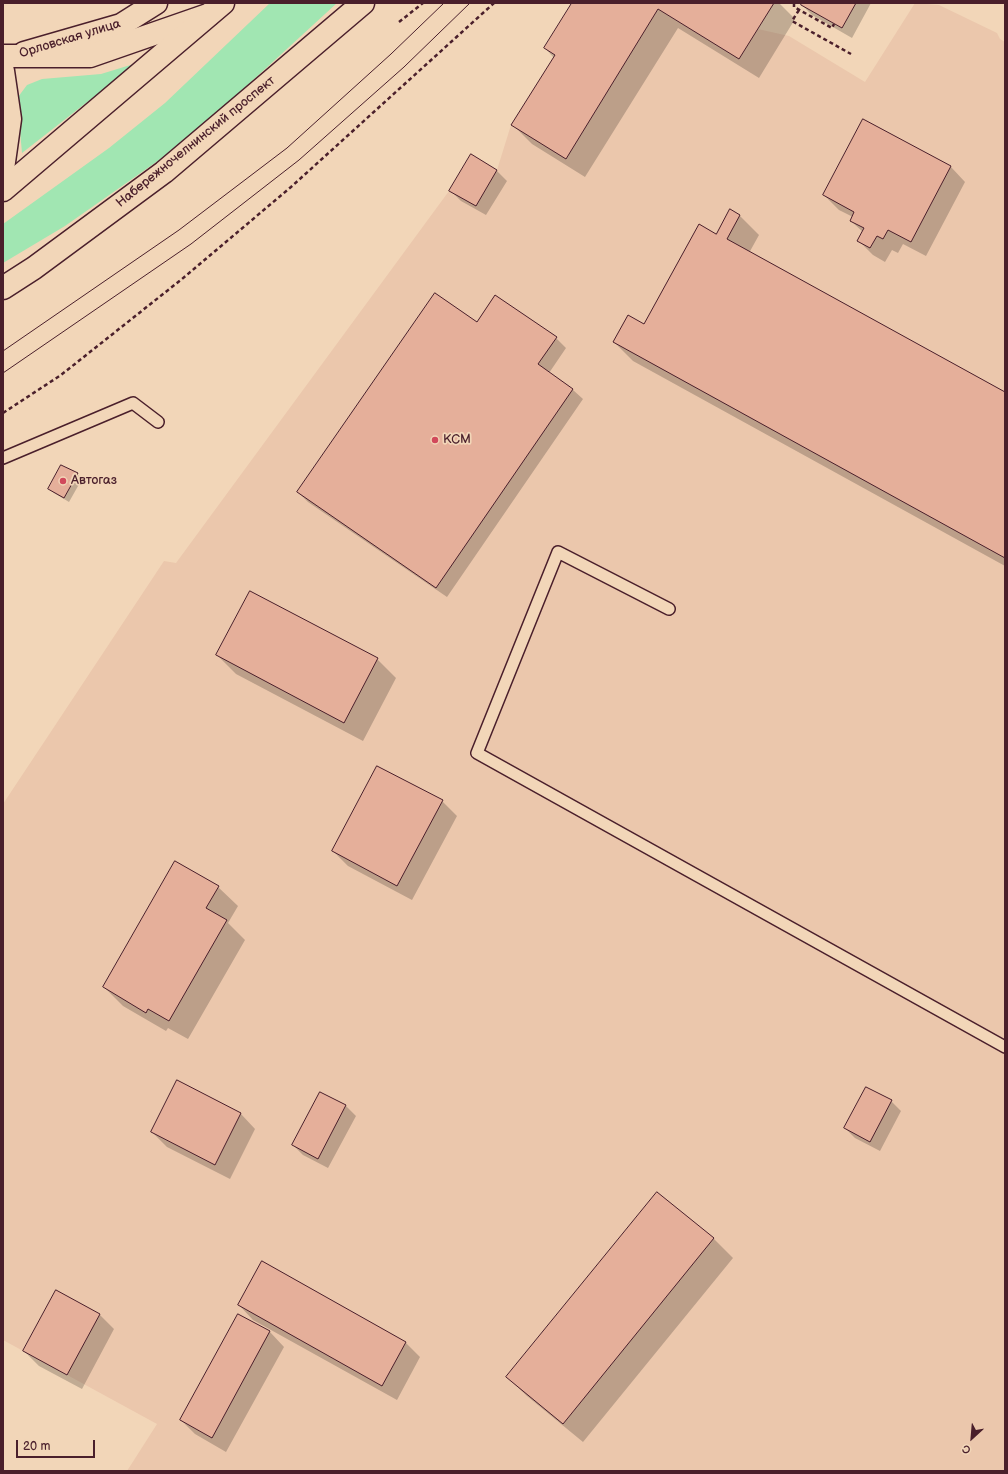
<!DOCTYPE html>
<html>
<head>
<meta charset="utf-8">
<style>
  body { margin:0 }
  #map { position:relative; width:1008px; height:1474px; overflow:hidden; background:#f2d6b8; font-family:"Balsamiq Sans",sans-serif }
  canvas { display:block }
  .frame { position:absolute; inset:0; border:4px solid #4a1f2b; pointer-events:none }
  .north { position:absolute; left:952px; top:1418px; width:40px; height:40px; -webkit-text-stroke:3px #f2d6b8; paint-order:stroke; rotate:206deg; font-size:11px; font-weight:700; line-height:16px; text-align:center; color:#4a1f2b }
  .north::after { content:''; display:block; margin:auto; width:14px; height:18px; background:#4a1f2b; clip-path:polygon(50% 0,100% 100%,50% 72%,0 100%) }
  .scale { position:absolute; left:16px; top:1440px; width:79px; height:18px; box-sizing:border-box; border:2px solid #4a1f2b; border-top:0; padding-left:5px; font-size:12px; line-height:14px; white-space:nowrap; color:#4a1f2b; -webkit-text-stroke:3px #f2d6b8; paint-order:stroke }
</style>
</head>
<body>
<div id="map">
<canvas width="1008" height="1474"></canvas>
<div class="frame"></div>
<div class="north">С</div>
<div class="scale">20 m</div>
</div>
<script>
const context = document.querySelector('canvas').getContext('2d');
context.lineJoin = 'round';
function fillPath(path, color) { context.fillStyle = color; context.fill(path, 'evenodd'); }
function strokePath(path, color, width, dash) { context.strokeStyle = color; context.lineWidth = width; context.lineCap = dash ? 'butt' : 'round'; context.setLineDash(dash || []); context.stroke(path); }
function label(font, color, halo, rows, align = 'center') {
  context.font = font + ' "Balsamiq Sans",sans-serif'; context.lineWidth = 3.5; context.setLineDash([]); context.textBaseline = 'middle'; context.strokeStyle = halo; context.fillStyle = color; for (const [text, x, y, turn = 0] of rows) {
    context.save(); context.translate(x, y); context.rotate((+turn || 0) * Math.PI / 180); context.textAlign = isNaN(turn) ? turn : align; if (halo) context.strokeText(text, 0, 0); context.fillText(text, 0, 0); context.restore();
  }
}
fillPath(new Path2D(`
  M 915,3 L 939,5 L 997,33 L 1000,39 L 1005,42 L 1005,1471 L 127,1471 L 157,1424 L 3,1340 L 3,804 L 164,561 L 176,563 L 449,191 L 471,154 L 497,170 L 511,125 L 566,158 L 658,9 L 739,59 L 758,29 L 789,36 L 865,82 Z`), '#ebc7ac');
fillPath(new Path2D(`
  M 270,3 L 337,3 L 240,92 L 162,158 L 65,226 L 3,263 L 3,224 L 109,148 L 165,103 Z
  M 137,63 L 22,153 L 19,120 L 16,106 L 18,97 L 27,85 L 42,79 L 101,74 Z`), '#a1e6b2');
fillPath(new Path2D(`
  M 573,3 L 779,3 L 795,19 L 759,78 L 678,28 L 585,177 L 532,144 L 513,125 L 554,58 L 545,48 Z
  M 803,3 L 871,3 L 852,38 L 812,15 L 802,5 Z
  M 863,121 L 951,167 L 965,182 L 926,256 L 903,244 L 898,253 L 892,250 L 885,262 L 873,255 L 858,240 L 863,232 L 851,221 L 853,217 L 839,210 L 824,195 Z
  M 471,156 L 497,171 L 507,181 L 486,215 L 461,201 L 451,191 Z
  M 730,210 L 740,216 L 759,235 L 749,253 L 1005,393 L 1005,566 L 633,361 L 614,342 L 645,325 L 717,235 Z
  M 477,323 L 556,338 L 566,348 L 549,373 L 573,390 L 583,399 L 447,597 L 308,502 L 298,492 Z
  M 77,474 L 82,479 L 69,502 L 54,493 L 49,489 Z
  M 217,655 L 377,659 L 396,678 L 363,741 L 236,674 Z
  M 442,801 L 457,816 L 412,900 L 348,866 L 333,851 Z
  M 175,863 L 218,887 L 238,906 L 228,923 L 245,940 L 188,1039 L 168,1028 L 166,1031 L 123,1006 L 104,987 Z
  M 177,1082 L 241,1114 L 255,1129 L 230,1179 L 167,1147 L 152,1132 Z
  M 321,1093 L 346,1106 L 356,1116 L 328,1168 L 303,1155 L 293,1145 Z
  M 891,1101 L 901,1111 L 880,1151 L 855,1138 L 845,1128 Z
  M 657,1193 L 714,1239 L 733,1258 L 583,1442 L 527,1396 L 507,1377 Z
  M 262,1263 L 406,1343 L 420,1357 L 397,1400 L 253,1320 L 239,1305 Z
  M 100,1315 L 114,1329 L 82,1389 L 39,1366 L 24,1351 Z
  M 239,1315 L 270,1332 L 284,1347 L 226,1452 L 195,1434 L 181,1420 Z`), '#0003');
const building = new Path2D(`
  M 572,3 L 774,3 L 739,59 L 658,9 L 566,159 L 511,125 L 555,55 L 544,48 Z
  M 802,3 L 856,3 L 842,28 L 801,5 Z
  M 863,119 L 951,166 L 911,242 L 888,230 L 883,239 L 877,236 L 870,248 L 857,241 L 864,228 L 850,221 L 854,212 L 823,195 Z
  M 471,154 L 497,170 L 476,206 L 449,191 Z
  M 730,209 L 740,215 L 727,239 L 1005,392 L 1005,558 L 613,342 L 628,315 L 644,324 L 699,224 L 716,234 Z
  M 435,293 L 477,322 L 495,295 L 557,337 L 538,364 L 573,389 L 436,588 L 297,492 Z
  M 61,465 L 78,473 L 64,498 L 48,489 Z
  M 250,591 L 378,658 L 344,723 L 216,655 Z
  M 377,766 L 443,800 L 397,886 L 332,851 Z
  M 175,861 L 219,886 L 206,908 L 227,920 L 169,1021 L 148,1009 L 146,1013 L 103,987 Z
  M 177,1080 L 241,1113 L 215,1165 L 151,1132 Z
  M 866,1087 L 892,1100 L 870,1142 L 844,1128 Z
  M 320,1092 L 346,1105 L 318,1159 L 292,1145 Z
  M 657,1192 L 714,1238 L 563,1424 L 506,1377 Z
  M 262,1261 L 406,1342 L 382,1386 L 238,1305 Z
  M 56,1290 L 100,1314 L 67,1375 L 23,1351 Z
  M 238,1314 L 270,1331 L 212,1438 L 180,1420 Z`);
fillPath(building, '#e5af9a');
strokePath(building, '#4a1f2b', 1);
const service = new Path2D(`
  M 3,458 L 133,403 L 158,422
  M 669,609 L 558,552 L 477,753 L 1005,1047`);
const minor = new Path2D(`
  M 24,53 L 121,25 L 156,3`);
const tertiary = new Path2D(`
  M 3,56 L 90,56 L 208,15
  M 3,71 L 10,119 L 3,169`);
const primary = new Path2D(`
  M 3,190 L 223,3
  M 3,288 L 34,268 L 164,172 L 363,3`);
strokePath(service, '#4a1f2b', 14);
strokePath(minor, '#4a1f2b', 25);
strokePath(tertiary, '#4a1f2b', 25);
strokePath(primary, '#4a1f2b', 25);
strokePath(new Path2D(`
  M 794,3 L 794,7 L 832,28 L 834,24
  M 799,10 L 792,21 L 851,54
  M 399,22 L 423,3
  M 3,413 L 61,375 L 182,279 L 291,187 L 494,3`), '#4a1f2b', 2.5, [4, 3]);
strokePath(service, '#f2d6b8', 11);
strokePath(minor, '#f2d6b8', 22);
strokePath(tertiary, '#f2d6b8', 22);
strokePath(primary, '#f2d6b8', 22);
strokePath(new Path2D(`
  M 3,351 L 179,230 L 287,148 L 391,54 L 444,3
  M 3,373 L 191,244 L 299,160 L 404,67 L 470,3`), '#4a1f2b', 1);
for (const [x, y, r, color] of [
  [435,440,4,"#d1495b"],
  [63,481,4,"#d1495b"]
]) { const dot = new Path2D(); dot.arc(x, y, r, 0, 2 * Math.PI); context.fillStyle = color; context.fill(dot); strokePath(dot, '#f2d6b8', 1.5); }
label('13px', '#4a1f2b', '#f2d6b8', [
  ["Орловская улица",70,39,-17],
  ["Набережночелнинский проспект",196,142,-39]
]);
label('13px', '#4a1f2b', '#f2d6b8', [
  ["КСМ",443,440],
  ["Автогаз",71,481]
], 'left');
</script>
</body>
</html>
